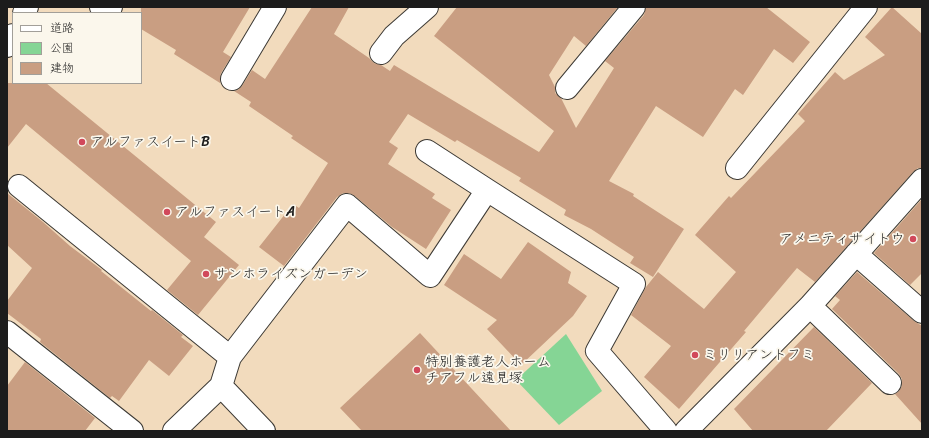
<!DOCTYPE html>
<html>
<head>
<meta charset="utf-8">
<style>
  body { margin:0 }
  #map { position:relative; width:929px; height:438px; overflow:hidden; background:#f2dbbd; font-family:Sriracha,"Klee One",sans-serif }
  canvas { display:block }
  .frame { position:absolute; inset:0; border:8px solid #1c1c1c; pointer-events:none }
  .legend { position:absolute; left:12px; top:12px; width:130px; height:72px; box-sizing:border-box; background:#fbf7ec; border:1px solid #a29f99; margin:0; padding:5px 7px; list-style:none; font-size:12px; color:#1c1c1c }
  .legend li { display:flex; align-items:center; gap:8px; height:20px }
  .legend b { width:20px; border:1px solid #a29f99 }
</style>
</head>
<body>
<div id="map">
<canvas width="929" height="438"></canvas>
<div class="frame"></div>
<ul class="legend">
<li><b style="height:5px;background:#fff"></b>道路</li>
<li><b style="height:11px;background:#85d595"></b>公園</li>
<li><b style="height:11px;background:#c99e82"></b>建物</li>
</ul>
</div>
<script>
const context = document.querySelector('canvas').getContext('2d');
context.lineJoin = 'round';
function fillPath(path, color) { context.fillStyle = color; context.fill(path, 'evenodd'); }
function strokePath(path, color, width, dash) { context.strokeStyle = color; context.lineWidth = width; context.lineCap = dash ? 'butt' : 'round'; context.setLineDash(dash || []); context.stroke(path); }
function label(font, color, halo, rows, align = 'center') {
  context.font = font + ' Sriracha,"Klee One",sans-serif'; context.lineWidth = 3.5; context.setLineDash([]); context.textBaseline = 'middle'; context.strokeStyle = halo; context.fillStyle = color; for (const [text, x, y, turn = 0] of rows) {
    context.save(); context.translate(x, y); context.rotate((+turn || 0) * Math.PI / 180); context.textAlign = isNaN(turn) ? turn : align; if (halo) context.strokeText(text, 0, 0); context.fillText(text, 0, 0); context.restore();
  }
}
fillPath(new Path2D(`
  M 566,334 L 602,391 L 559,425 L 516,380 Z`), '#85d595');
fillPath(new Path2D(`
  M 141,7 L 250,7 L 223,52 L 231,57 L 221,73 L 220,78 L 220,83 L 174,54 L 176,50 L 141,29 Z
  M 312,7 L 349,7 L 334,34 L 369,58 L 374,63 L 381,65 L 390,71 L 394,65 L 539,152 L 554,131 L 434,36 L 457,7 L 618,7 L 586,46 L 574,36 L 549,75 L 555,87 L 555,93 L 561,98 L 576,128 L 614,68 L 605,61 L 644,15 L 646,7 L 766,7 L 810,42 L 793,63 L 774,49 L 743,95 L 735,89 L 703,137 L 656,106 L 609,181 L 634,194 L 633,196 L 684,229 L 653,277 L 630,263 L 634,257 L 591,229 L 564,215 L 566,210 L 519,181 L 521,178 L 457,140 L 455,142 L 408,114 L 389,142 L 398,148 L 388,164 L 435,194 L 432,198 L 451,210 L 426,249 L 392,227 L 355,196 L 349,193 L 343,193 L 337,197 L 284,266 L 259,247 L 293,204 L 299,208 L 328,163 L 291,138 L 293,136 L 249,106 L 251,102 L 234,91 L 238,90 L 242,86 L 252,70 L 265,79 Z
  M 892,7 L 922,34 L 922,168 L 918,168 L 913,172 L 815,282 L 797,268 L 744,331 L 746,332 L 679,409 L 644,377 L 671,346 L 631,315 L 646,287 L 658,272 L 704,309 L 736,272 L 695,235 L 729,196 L 731,198 L 805,121 L 798,114 L 835,72 L 844,80 L 885,55 L 865,37 Z
  M 7,83 L 46,83 L 216,222 L 204,237 L 239,265 L 198,315 L 167,290 L 191,261 L 26,124 L 7,148 Z
  M 7,193 L 43,222 L 70,246 L 102,270 L 101,271 L 151,311 L 152,310 L 183,335 L 181,337 L 193,346 L 169,376 L 149,360 L 119,401 L 112,396 L 110,398 L 40,342 L 41,339 L 7,313 L 7,301 L 32,268 L 7,245 Z
  M 922,199 L 922,273 L 910,285 L 874,253 Z
  M 528,242 L 571,272 L 568,283 L 587,296 L 573,316 L 521,365 L 487,329 L 497,320 L 444,285 L 464,254 L 501,279 Z
  M 857,272 L 914,321 L 922,326 L 922,424 L 895,394 L 899,391 L 902,386 L 902,379 L 899,374 L 832,309 L 840,300 L 835,296 Z
  M 814,327 L 872,383 L 826,431 L 753,431 L 734,409 Z
  M 420,333 L 511,431 L 362,431 L 340,408 Z
  M 25,362 L 95,418 L 85,431 L 7,431 L 7,386 Z`), '#c99e82');
const minor = new Path2D(`
  M 101,7 L 109,11 L 111,7
  M 24,13 L 27,7
  M 7,46 L 13,35
  M 381,53 L 394,36 L 427,7
  M 232,79 L 275,7
  M 567,88 L 634,7
  M 427,151 L 487,190 L 634,284 L 597,351 L 666,431
  M 737,168 L 866,7
  M 19,186 L 230,357
  M 856,254 L 922,312
  M 810,306 L 890,383
  M 7,332 L 132,431
  M 221,386 L 230,357 L 347,205 L 430,276 L 487,190
  M 174,431 L 221,386 L 264,431
  M 686,431 L 810,306 L 922,180`);
strokePath(minor, '#3c3934', 24);
strokePath(minor, '#fff', 22);
for (const [x, y, r, color] of [
  [82,142,4,"#d1495b"],
  [167,212,4,"#d1495b"],
  [913,239,4,"#d1495b"],
  [206,274,4,"#d1495b"],
  [695,355,4,"#d1495b"],
  [417,370,4,"#d1495b"]
]) { const dot = new Path2D(); dot.arc(x, y, r, 0, 2 * Math.PI); context.fillStyle = color; context.fill(dot); strokePath(dot, '#fbf7ec', 1.5); }
label('14px', '#1c1c1c', '#fbf7ec', [
  ["アルファスイートB",90,142],
  ["アルファスイートA",175,212],
  ["アメニティサイトウ",905,239,"right"],
  ["サンホライズンガーデン",214,274],
  ["ミリリアントフミ",703,355],
  ["特別養護老人ホーム",425,362],
  ["チアフル遠見塚",425,378]
], 'left');
</script>
</body>
</html>
